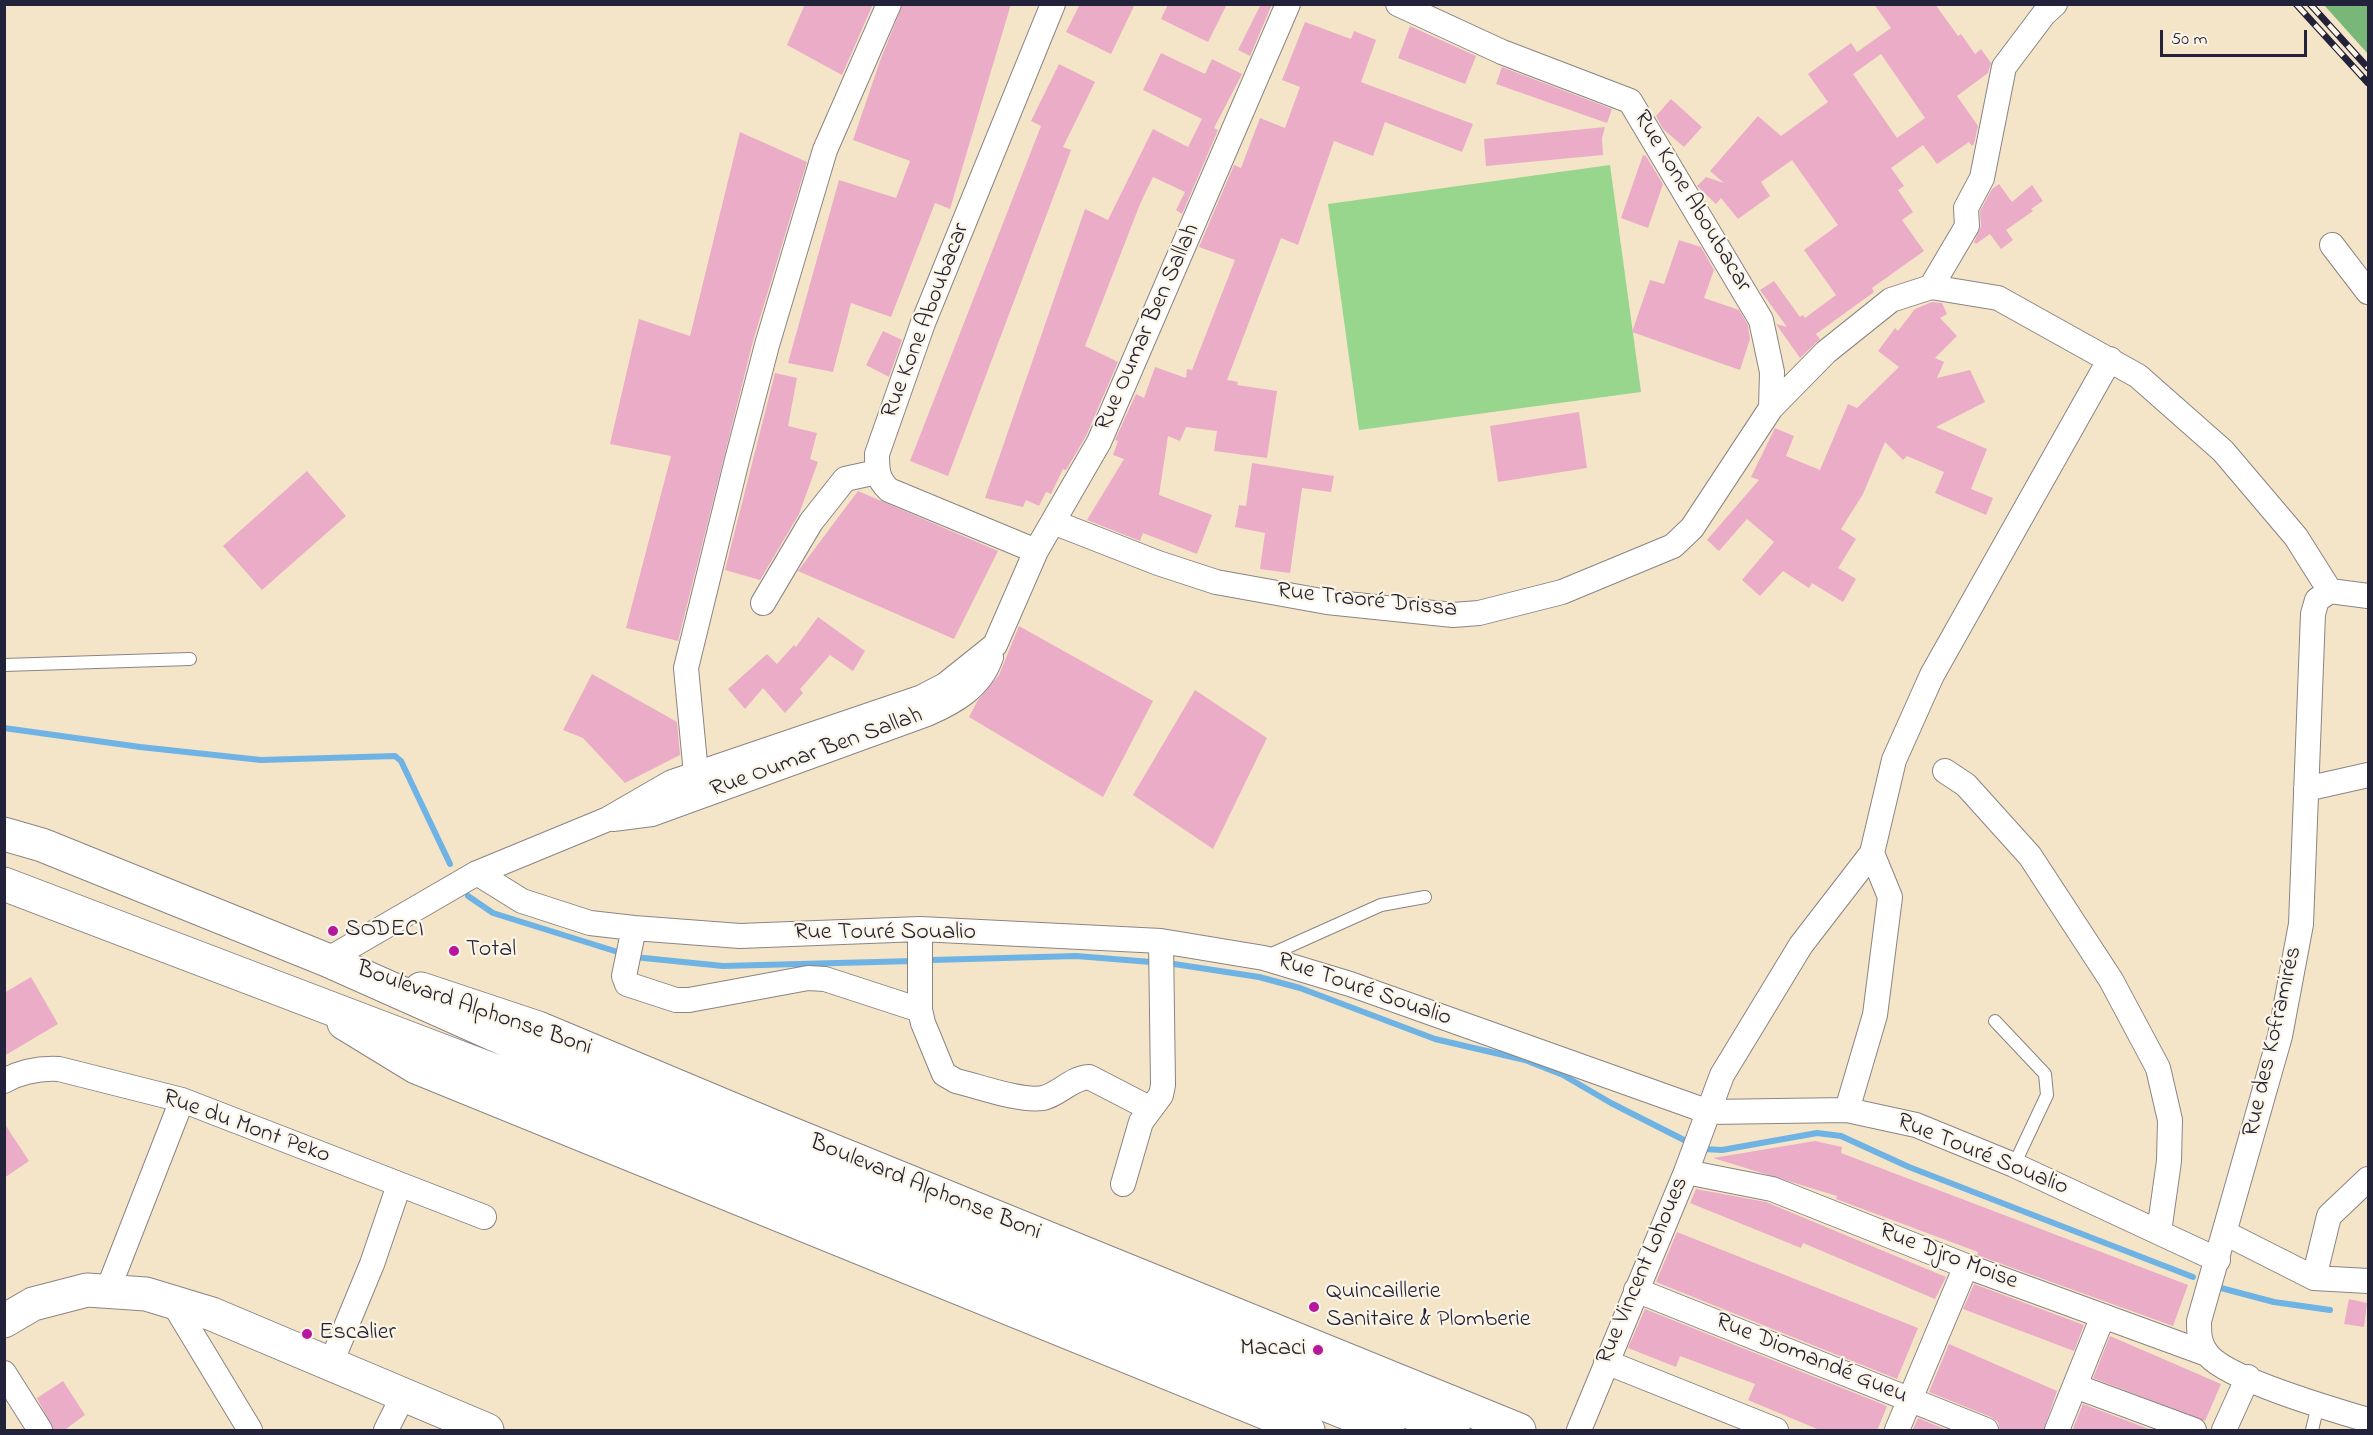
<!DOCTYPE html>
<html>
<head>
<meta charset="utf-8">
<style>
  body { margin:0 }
  #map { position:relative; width:2373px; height:1435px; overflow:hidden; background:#f4e5c9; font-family:"Indie Flower",sans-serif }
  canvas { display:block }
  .frame { position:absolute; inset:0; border:6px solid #22223b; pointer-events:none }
  .scale { position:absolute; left:2160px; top:30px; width:147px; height:27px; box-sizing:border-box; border:3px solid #22223b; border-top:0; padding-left:8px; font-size:18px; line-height:21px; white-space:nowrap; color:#22223b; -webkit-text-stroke:4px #fcf5e5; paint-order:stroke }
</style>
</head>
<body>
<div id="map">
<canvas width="2373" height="1435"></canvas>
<div class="frame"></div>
<div class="scale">50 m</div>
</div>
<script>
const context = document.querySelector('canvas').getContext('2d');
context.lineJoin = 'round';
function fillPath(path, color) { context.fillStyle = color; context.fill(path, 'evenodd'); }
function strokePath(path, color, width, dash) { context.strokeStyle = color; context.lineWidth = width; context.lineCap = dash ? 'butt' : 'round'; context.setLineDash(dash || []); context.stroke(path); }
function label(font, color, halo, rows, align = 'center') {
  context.font = font + ' "Indie Flower",sans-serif'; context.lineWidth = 4.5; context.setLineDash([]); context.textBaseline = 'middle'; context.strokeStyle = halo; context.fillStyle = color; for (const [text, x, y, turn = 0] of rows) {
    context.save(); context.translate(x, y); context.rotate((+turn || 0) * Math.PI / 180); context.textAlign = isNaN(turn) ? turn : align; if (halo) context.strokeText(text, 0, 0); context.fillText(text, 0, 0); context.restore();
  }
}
fillPath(new Path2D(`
  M 1610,165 L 1641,392 L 1359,430 L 1328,204 Z`), '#97d68c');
fillPath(new Path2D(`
  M 2324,5 L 2368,5 L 2368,54 Z`), '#79b778');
strokePath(new Path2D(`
  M 4,728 L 140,747 L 261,760 L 395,756 L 401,761 L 450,864
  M 468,896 L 493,913 L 621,953
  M 634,957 L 723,966 L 914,961
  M 932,960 L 1076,956 L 1151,962
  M 1174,964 L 1259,977 L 1300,988 L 1435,1039 L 1525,1060 L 1563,1075 L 1611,1103 L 1690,1143
  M 1704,1149 L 1722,1150 L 1817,1133 L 1841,1136 L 1909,1167 L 2193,1277
  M 2221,1288 L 2274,1302 L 2330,1310`), '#6eb3e4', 6);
fillPath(new Path2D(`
  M 805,4 L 873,4 L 842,75 L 787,45 Z
  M 903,4 L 1011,4 L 950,209 L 935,203 L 891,317 L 851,303 L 833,372 L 788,363 L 839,180 L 896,198 L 910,161 L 853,140 L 880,61 Z
  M 1080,4 L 1135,4 L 1111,54 L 1066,32 Z
  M 1168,4 L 1227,4 L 1208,42 L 1161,19 Z
  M 1261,4 L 1272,4 L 1250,56 L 1238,50 Z
  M 1874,4 L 1935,4 L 1958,36 L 1961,34 L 1975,54 L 1981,49 L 1991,63 L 1988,73 L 1957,96 L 1978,126 L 1974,144 L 1972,146 L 1969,142 L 1937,164 L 1923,145 L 1891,168 L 1904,186 L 1898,190 L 1913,212 L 1902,220 L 1924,251 L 1872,288 L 1874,292 L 1816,334 L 1820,339 L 1800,358 L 1776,324 L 1787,327 L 1760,290 L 1774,281 L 1800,317 L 1803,315 L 1805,318 L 1836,295 L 1804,250 L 1838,225 L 1792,160 L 1761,182 L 1770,196 L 1738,219 L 1721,198 L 1716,204 L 1697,186 L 1706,177 L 1724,183 L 1710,171 L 1758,116 L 1781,136 L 1828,102 L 1808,74 L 1851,43 L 1857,52 L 1891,28 ZM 1881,54 L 1925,118 L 1897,138 L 1853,74 Z
  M 1305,22 L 1351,39 L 1354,31 L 1376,40 L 1361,82 L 1473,124 L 1462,152 L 1385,122 L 1373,156 L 1334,141 L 1298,245 L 1281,238 L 1227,380 L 1238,382 L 1237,385 L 1277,391 L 1267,458 L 1214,451 L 1217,431 L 1186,427 L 1180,441 L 1168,436 L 1159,495 L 1212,515 L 1197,554 L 1143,533 L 1140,541 L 1087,520 L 1124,459 L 1113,455 L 1118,441 L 1115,440 L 1136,394 L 1144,398 L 1155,367 L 1186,378 L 1187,369 L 1192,370 L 1235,260 L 1199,247 L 1234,165 L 1241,168 L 1260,118 L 1285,128 L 1300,87 L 1282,80 Z
  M 1410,26 L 1476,56 L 1465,84 L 1398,58 Z
  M 1161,53 L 1205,74 L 1212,59 L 1242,74 L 1214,128 L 1218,130 L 1182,214 L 1176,210 L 1185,192 L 1153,177 L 1140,204 L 1085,346 L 1118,362 L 1086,436 L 1066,470 L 1063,469 L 1051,494 L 1046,492 L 1039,506 L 1026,500 L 1023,507 L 985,498 L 1085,209 L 1108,220 L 1153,129 L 1188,147 L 1202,119 L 1143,90 Z
  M 1059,64 L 1095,82 L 1063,147 L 1071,150 L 948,476 L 910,461 L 1041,126 L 1031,121 Z
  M 1502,67 L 1612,109 L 1607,123 L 1496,84 Z
  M 1671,99 L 1702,127 L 1684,147 L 1663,129 L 1656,116 Z
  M 1605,127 L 1602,138 L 1603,155 L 1486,166 L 1484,139 Z
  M 740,132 L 807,162 L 753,341 L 678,641 L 626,628 L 671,456 L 610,444 L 639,319 L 690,336 Z
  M 1643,155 L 1646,156 L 1663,184 L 1648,228 L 1621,218 Z
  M 1999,184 L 2012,202 L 2032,185 L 2043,201 L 2031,209 L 2033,211 L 2006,230 L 2013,240 L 2001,249 L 1990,234 L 1976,244 L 1974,242 L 1981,226 L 1980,211 L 1992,189 Z
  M 1679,240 L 1701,247 L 1714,270 L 1704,298 L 1739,310 L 1748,325 L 1750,339 L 1740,370 L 1632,332 L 1650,280 L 1664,284 Z
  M 1932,302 L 1942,303 L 1947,314 L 1940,318 L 1957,336 L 1935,358 L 1944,362 L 1937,378 L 1970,370 L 1985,402 L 1936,427 L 1987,449 L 1971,489 L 1993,498 L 1986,515 L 1935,493 L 1944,472 L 1907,456 L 1903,460 L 1885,442 L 1863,494 L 1841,529 L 1856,539 L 1838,568 L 1856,579 L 1843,602 L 1812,583 L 1809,588 L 1783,571 L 1760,596 L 1742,580 L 1774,542 L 1747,519 L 1719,551 L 1707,540 L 1759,480 L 1751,477 L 1775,428 L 1794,436 L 1786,456 L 1820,470 L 1848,404 L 1857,408 L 1899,367 L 1878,351 L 1895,328 L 1898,331 L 1915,309 Z
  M 883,331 L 902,340 L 889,377 L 866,365 Z
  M 775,373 L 797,378 L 788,426 L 817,433 L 810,459 L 818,462 L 799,514 L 760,580 L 725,570 Z
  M 1579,412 L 1587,468 L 1498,482 L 1490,426 Z
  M 1252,463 L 1334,476 L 1331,492 L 1302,488 L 1290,573 L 1260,569 L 1265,533 L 1235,527 L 1239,505 L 1246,506 Z
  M 307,471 L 346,516 L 262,590 L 223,546 Z
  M 858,491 L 998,551 L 954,639 L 798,571 Z
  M 818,617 L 865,651 L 853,671 L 830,655 L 800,689 L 803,693 L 785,713 L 763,688 L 745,709 L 728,689 L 767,654 L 777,664 L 794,645 L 796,647 Z
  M 1019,626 L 1153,701 L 1103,797 L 969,717 L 978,700 L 999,675 Z
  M 592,674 L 677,722 L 680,755 L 625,783 L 583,738 L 563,730 Z
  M 1195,690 L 1267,738 L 1213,849 L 1133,795 Z
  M 31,977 L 58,1024 L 4,1056 L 4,993 Z
  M 4,1123 L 29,1161 L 4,1178 Z
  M 1815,1141 L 1842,1147 L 1841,1153 L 2188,1285 L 2173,1326 L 1977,1255 L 1978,1252 L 1836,1199 L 1837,1196 L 1713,1158 Z
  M 1696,1189 L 1766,1202 L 1946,1277 L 1935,1299 L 1803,1243 L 1801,1248 L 1690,1203 Z
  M 1677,1232 L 1918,1328 L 1897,1379 L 1656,1282 Z
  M 1974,1284 L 2084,1325 L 2074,1351 L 1963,1309 Z
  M 2349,1299 L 2367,1303 L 2364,1327 L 2344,1324 Z
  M 1645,1309 L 1887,1406 L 1877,1431 L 1822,1431 L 1748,1400 L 1755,1384 L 1680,1356 L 1676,1367 L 1628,1348 Z
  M 2110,1336 L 2221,1384 L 2205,1421 L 2093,1378 Z
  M 1949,1344 L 2057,1391 L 2043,1431 L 2000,1431 L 1998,1422 L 1991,1417 L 1929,1392 Z
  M 63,1381 L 85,1415 L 63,1431 L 54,1431 L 37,1398 Z
  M 2083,1404 L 2154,1431 L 2072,1431 Z
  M 1918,1418 L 1949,1431 L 1912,1431 Z`), '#ebacc7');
const lane = new Path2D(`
  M 4,665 L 190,659
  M 1265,957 L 1381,905 L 1425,897
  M 1995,1021 L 2045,1074 L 2047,1095 L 2014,1165
  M 2312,1430 L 2318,1405`);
const street = new Path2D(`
  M 1398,4 L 1502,52 L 1630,101 L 1761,320 L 1772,372 L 1771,408
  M 2332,245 L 2368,292
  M 1931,287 L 1998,298 L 2138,376 L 2223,451 L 2296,537 L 2330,591
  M 1053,522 L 1158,563 L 1216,582 L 1327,602 L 1453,615 L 1479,613 L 1562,592 L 1673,546 L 1692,528 L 1771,408 L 1826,352 L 1891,300 L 1931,287 L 1967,226 L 1966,208 L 1982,178 L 2004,67 L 2044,14 L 2055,4
  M 1036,551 L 889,490 C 877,479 877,469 877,454 L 923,323 L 1053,4
  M 2368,596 L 2330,591 L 2317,600 L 2313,614 L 2301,924 L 2280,1036 L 2199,1321 C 2199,1335 2199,1345 2209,1356 C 2231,1380 2334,1410 2368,1420
  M 763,603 L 811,522 L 845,479 L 877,472
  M 1945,771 L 1966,785 L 2030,856 L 2111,980 L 2158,1068 L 2170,1120 L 2169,1161 L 2159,1232
  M 696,774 L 686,668 L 737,460 L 767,345 L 825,150 L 889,4
  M 2306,789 L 2368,775
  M 613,819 L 652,814 L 927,714 C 955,702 981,687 991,657
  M 477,873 L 522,901 L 590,923 L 634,928 L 740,936 L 920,929 L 1161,941 L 1264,958 L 1350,984 L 1709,1112 L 1847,1110 L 1916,1125 L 2014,1165 L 2218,1260
  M 634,928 L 624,976 L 627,984 L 676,1000 L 689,1000 L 808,978 L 825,979 L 920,1010
  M 920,929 L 920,1010 L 923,1023 L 944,1074 L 956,1081 C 978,1086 1021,1102 1043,1098 C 1060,1094 1071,1078 1089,1077 L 1149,1108
  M 327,960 L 477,873 L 608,819 L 672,782 L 922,697 L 945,685 L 995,645 L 1036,551 L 1099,442 L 1288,4
  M 4,1081 C 22,1071 40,1068 59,1069 L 182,1100 L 484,1217
  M 1847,1110 L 1875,1015 L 1890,897 L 1872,853 L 1894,760 L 1932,675 L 2110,359
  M 1686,1172 L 1772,1189 L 1966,1266 L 2207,1354
  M 1123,1184 L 1141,1122 L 1161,1095 L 1163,1085 L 1161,941
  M 2225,1233 L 2314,1278 L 2368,1281
  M 2314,1278 L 2329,1216 L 2368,1179
  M 1636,1290 L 1986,1430
  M 107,1292 L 182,1100
  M 172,1301 L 250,1430
  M 1606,1362 L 1776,1430
  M 331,1363 L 372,1264 L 399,1185
  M 4,1373 L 40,1430
  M 2075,1386 L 2194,1430
  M 386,1430 L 404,1394
  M 1579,1430 L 1686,1172 L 1722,1075 L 1801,945 L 1872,853
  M 1897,1430 L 1966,1266
  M 2057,1430 L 2103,1316
  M 2224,1430 L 2248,1377`);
const secondary = new Path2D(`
  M 421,989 L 538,1028 L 772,1126 L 1519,1430
  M 344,1023 L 416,1067 L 1308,1430
  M 4,1321 L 33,1304 L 87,1290 L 146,1294 L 212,1314 L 487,1430`);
const primary = new Path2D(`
  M 4,834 L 42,845 L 327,960 L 529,1050 L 1453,1430
  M 4,884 L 755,1170 L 1388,1430`);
strokePath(lane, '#8b8482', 14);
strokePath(street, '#8b8482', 26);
strokePath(secondary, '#8b8482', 35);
strokePath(primary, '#8b8482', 35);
strokePath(lane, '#fff', 12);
strokePath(street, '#fff', 24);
strokePath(secondary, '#fff', 33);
strokePath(primary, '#fff', 33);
const rail = new Path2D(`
  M 2296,4 L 2368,83
  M 2310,4 L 2368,68`);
strokePath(rail, '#22223b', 7);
strokePath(rail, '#fcf5e5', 4.5, [14]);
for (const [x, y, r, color] of [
  [333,931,6,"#b5179e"],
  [454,951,6,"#b5179e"],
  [1314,1307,6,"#b5179e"],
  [307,1334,6,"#b5179e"],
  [1318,1350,6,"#b5179e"]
]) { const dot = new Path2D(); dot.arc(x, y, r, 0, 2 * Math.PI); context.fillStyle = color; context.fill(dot); strokePath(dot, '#fcf5e5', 2); }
label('24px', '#22223b', '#fcf5e5', [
  ["Rue Kone Aboubacar",1691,202,59],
  ["Rue Kone Aboubacar",927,321,-69],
  ["Rue Oumar Ben Sallah",1149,328,-66],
  ["Rue Traoré Drissa",1367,602,6],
  ["Rue Oumar Ben Sallah",817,754,-20],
  ["Rue Touré Soualio",885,934],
  ["Rue Touré Soualio",1364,991,19],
  ["Boulevard Alphonse Boni",474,1010,19],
  ["Rue des Koframirés",2274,1042,-77],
  ["Rue du Mont Peko",246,1128,20],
  ["Rue Touré Soualio",1982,1156,22],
  ["Boulevard Alphonse Boni",925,1189,22],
  ["Rue Djro Moise",1948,1258,21],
  ["Rue Vincent Lohoues",1644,1271,-67],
  ["Rue Diomandé Gueu",1811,1360,22]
]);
label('24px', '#22223b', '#fcf5e5', [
  ["SODECI",345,931],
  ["Total",466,951],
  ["Quincaillerie",1326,1293],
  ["Sanitaire & Plomberie",1326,1321],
  ["Escalier",319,1334],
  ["Macaci",1306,1350,"right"]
], 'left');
</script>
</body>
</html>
